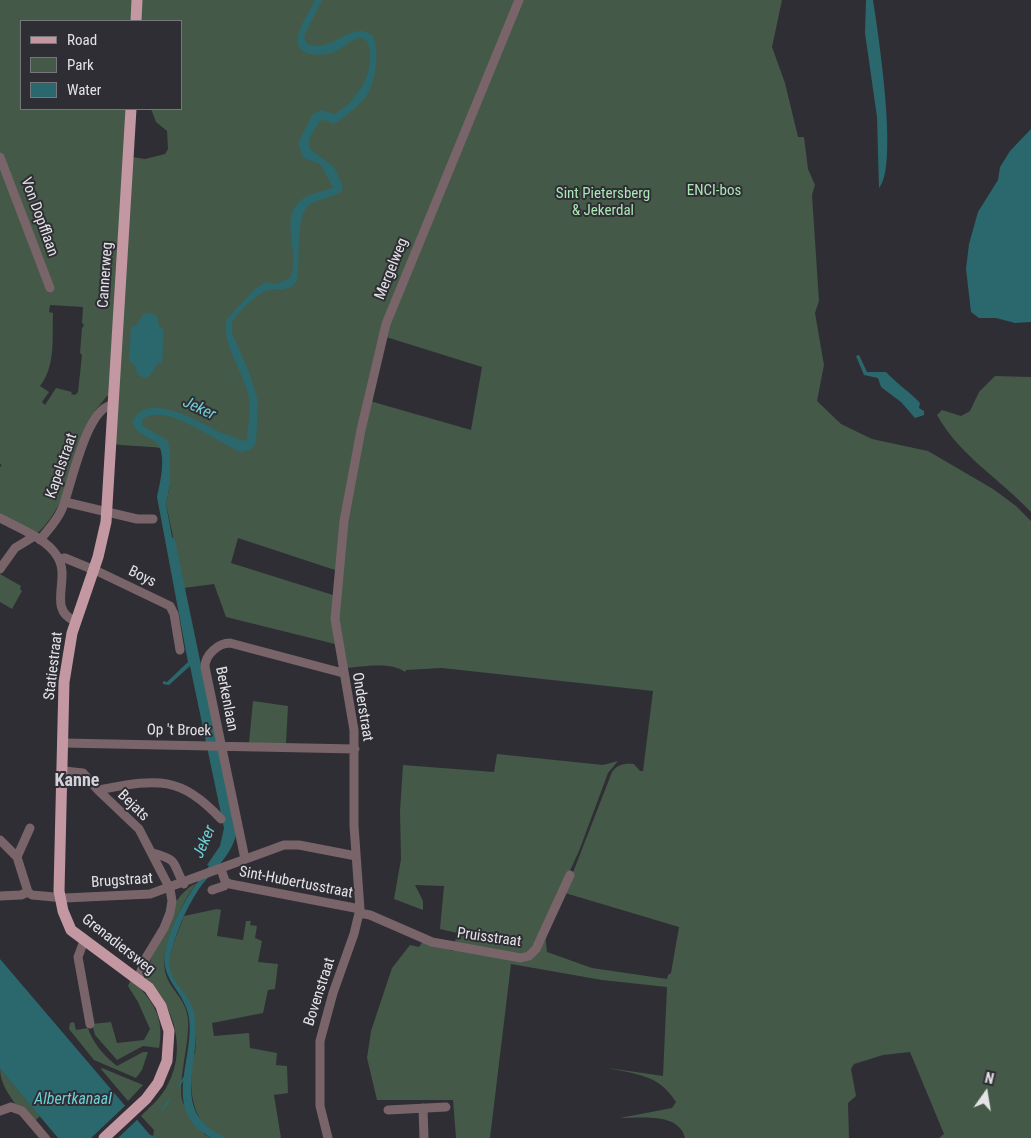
<!DOCTYPE html>
<html>
<head>
<meta charset="utf-8">
<style>
  body { margin:0 }
  #map { position:relative; width:1031px; height:1138px; overflow:hidden; background:#2f2e34; font-family:"Roboto Condensed",sans-serif }
  canvas { display:block }
  .legend { position:absolute; left:20px; top:20px; width:162px; height:90px; box-sizing:border-box; background:#2f2e34; border:1px solid #77767c; margin:0; padding:6px 9px; list-style:none; font-size:15px; color:#e4e3e8 }
  .legend li { display:flex; align-items:center; gap:10px; height:25px }
  .legend b { width:25px; border:1px solid #77767c }
  .north { position:absolute; left:961px; top:1068px; width:50px; height:50px; -webkit-text-stroke:4px #2f2e34; paint-order:stroke; rotate:13deg; font-size:14px; font-weight:700; line-height:20px; text-align:center; color:#e4e3e8 }
  .north::after { content:''; display:block; margin:auto; width:18px; height:22px; background:#e4e3e8; clip-path:polygon(50% 0,100% 100%,50% 72%,0 100%) }
</style>
</head>
<body>
<div id="map">
<canvas width="1031" height="1138"></canvas>
<ul class="legend">
<li><b style="height:6px;background:#c398a3"></b>Road</li>
<li><b style="height:14px;background:#445947"></b>Park</li>
<li><b style="height:14px;background:#2b686d"></b>Water</li>
</ul>
<div class="north">N</div>
</div>
<script>
const context = document.querySelector('canvas').getContext('2d');
context.lineJoin = 'round';
function fillPath(path, color) { context.fillStyle = color; context.fill(path, 'evenodd'); }
function strokePath(path, color, width, dash) { context.strokeStyle = color; context.lineWidth = width; context.lineCap = dash ? 'butt' : 'round'; context.setLineDash(dash || []); context.stroke(path); }
function label(font, color, halo, rows, align = 'center') {
  context.font = font + ' "Roboto Condensed",sans-serif'; context.lineWidth = 4; context.setLineDash([]); context.textBaseline = 'middle'; context.strokeStyle = halo; context.fillStyle = color; for (const [text, x, y, turn = 0] of rows) {
    context.save(); context.translate(x, y); context.rotate((+turn || 0) * Math.PI / 180); context.textAlign = isNaN(turn) ? turn : align; if (halo) context.strokeText(text, 0, 0); context.fillText(text, 0, 0); context.restore();
  }
}
fillPath(new Path2D(`
  M 0,0 L 782,0 L 772,47 L 785,83 L 798,137 L 804,137 L 808,169 L 815,185 L 812,195 L 819,301 L 815,313 L 824,365 L 817,401 L 841,424 L 872,439 L 928,451 L 993,489 L 1016,506 L 1031,521 L 1031,1138 L 939,1138 L 944,1134 L 910,1052 L 883,1055 L 854,1064 L 851,1069 L 856,1096 L 848,1103 L 849,1138 L 685,1138 C 679,1112 641,1118 620,1118 L 672,1108 L 676,1102 C 658,1074 638,1075 608,1068 L 663,1076 L 667,987 L 602,980 L 511,964 L 490,1138 L 456,1138 L 453,1100 L 377,1100 L 367,1058 L 371,1031 L 392,968 L 410,945 L 419,947 L 423,941 L 453,951 L 457,933 L 440,929 L 444,886 L 415,885 L 423,901 L 423,910 L 394,899 L 401,859 L 400,811 L 403,765 L 494,772 L 497,754 L 603,765 L 618,761 L 608,773 L 579,851 L 552,910 L 545,934 L 547,952 L 592,968 L 667,979 L 668,975 L 671,973 L 679,927 L 565,893 L 612,772 C 618,764 624,763 634,764 L 640,771 L 643,771 L 653,691 L 442,668 L 406,670 L 405,672 C 390,661 362,667 344,668 L 338,634 L 341,572 L 238,538 L 231,563 L 333,595 L 335,644 L 226,617 L 214,584 L 184,588 L 166,504 L 170,485 L 170,451 C 158,445 131,447 114,444 L 116,398 L 107,396 L 95,411 L 98,412 C 84,445 63,515 35,535 L 0,515 L 0,467 L 2,465 L 0,464 ZM 21,21 L 181,21 L 181,109 L 147,109 L 151,109 L 156,122 L 167,131 L 168,149 L 165,154 L 145,159 L 132,157 L 135,109 L 21,109 ZM 50,305 L 83,307 L 82,323 L 84,325 L 82,328 L 80,353 L 82,355 L 78,392 L 75,395 L 71,394 L 72,392 L 56,388 L 45,405 L 42,402 L 49,392 L 40,386 C 56,366 52,337 53,313 L 49,312 ZM 386,337 L 482,367 L 471,430 L 370,401 Z
  M 995,376 L 1031,377 L 1031,512 C 1000,479 959,455 937,415 L 942,410 L 961,416 L 970,411 L 979,392 Z
  M 0,574 L 21,586 L 20,589 L 22,591 L 12,609 L 0,602 Z
  M 253,701 L 288,706 L 286,744 L 249,743 Z
  M 197,883 C 182,901 158,951 166,975 C 172,992 186,999 188,1019 C 190,1043 178,1078 182,1100 C 184,1108 200,1127 205,1135 L 211,1138 L 160,1138 L 153,1136 L 154,1130 L 141,1116 C 151,1106 162,1097 168,1084 C 187,1049 174,1005 146,979 L 145,970 L 150,970 C 150,946 174,891 197,883 Z
  M 217,909 L 221,910 L 217,936 L 243,940 L 246,921 L 251,921 L 250,925 L 257,926 L 255,938 L 262,941 L 258,962 L 278,964 L 275,989 L 268,990 L 263,1013 L 212,1023 L 214,1036 L 249,1033 L 250,1048 L 277,1053 L 276,1065 L 287,1066 L 288,1093 L 274,1095 L 281,1138 C 264,1138 243,1138 227,1138 C 192,1129 189,1093 192,1063 C 192,1059 194,1056 195,1052 C 196,1047 196,1028 195,1022 C 193,998 168,983 169,964 C 170,948 179,931 184,916 Z
  M 131,979 C 153,1000 165,1018 159,1048 L 143,1046 L 117,1060 L 95,1035 L 92,1024 L 111,1022 L 117,1043 L 144,1040 L 150,1029 L 138,1002 L 128,986 Z
  M 74,1022 L 76,1030 L 88,1028 C 92,1042 105,1057 117,1066 L 143,1052 L 148,1052 L 142,1070 L 136,1078 L 94,1060 L 69,1029 L 70,1023 Z
  M 102,1068 L 143,1085 L 128,1101 L 101,1069 Z
  M 0,1069 L 40,1116 L 36,1120 L 51,1138 L 48,1138 C 31,1121 0,1094 0,1069 Z`), '#445947');
fillPath(new Path2D(`
  M 315,0 L 322,0 L 305,34 L 304,38 L 308,44 C 332,54 352,18 373,36 C 380,53 376,83 365,98 C 357,107 347,115 338,122 L 333,124 L 325,120 L 320,121 L 309,139 L 310,149 L 334,167 L 343,187 L 341,192 C 331,198 316,199 308,206 C 295,218 301,262 297,280 C 290,293 278,287 266,291 C 254,296 238,312 232,323 L 232,333 L 249,372 L 258,401 L 256,443 L 250,450 L 241,452 C 218,444 165,400 142,420 L 143,426 L 167,440 L 170,449 L 170,485 L 166,504 L 172,537 L 175,540 L 236,834 C 232,857 209,873 197,892 C 185,910 177,932 171,952 C 164,981 185,985 193,1009 C 207,1056 163,1113 228,1138 L 211,1138 C 158,1108 198,1056 188,1013 C 182,990 161,979 165,954 C 170,921 190,892 209,866 L 207,865 L 220,846 L 224,828 L 190,666 L 169,685 L 163,684 L 163,681 L 167,682 L 188,662 L 157,497 C 160,483 169,448 153,440 C 143,435 136,432 132,422 C 146,388 202,424 222,433 C 230,436 237,438 245,441 L 247,440 C 248,424 252,409 248,393 C 243,372 220,341 227,319 L 254,290 L 265,282 L 276,284 L 290,278 C 302,253 276,217 304,198 C 313,192 324,192 333,187 L 320,164 L 303,158 L 298,143 L 313,114 L 321,110 L 335,114 C 359,99 378,69 367,41 L 361,38 C 351,39 344,48 334,52 C 327,55 315,56 307,53 C 284,45 310,13 315,0 Z
  M 866,0 L 873,0 C 878,32 899,167 879,188 L 877,117 L 865,33 Z
  M 1031,129 L 1031,322 L 1015,323 L 996,318 L 979,318 L 971,312 L 966,269 L 969,244 L 978,212 L 998,180 L 1000,167 L 1010,151 Z
  M 148,313 L 157,316 L 159,326 L 164,330 L 162,364 L 158,363 L 150,376 L 144,378 L 137,374 L 135,365 L 129,361 L 131,327 L 138,324 L 143,314 Z
  M 859,355 L 867,372 L 886,372 C 897,384 910,392 920,403 L 919,408 L 924,411 L 924,415 L 915,418 L 901,402 L 881,387 L 878,378 L 864,375 L 856,356 Z
  M 0,959 L 150,1135 L 160,1138 L 58,1138 L 0,1069 Z`), '#2b686d');
fillPath(new Path2D(`
  M 127,1104 L 139,1118 L 118,1138 L 91,1138 Z`), '#2f2e34');
strokePath(new Path2D(`
  M 179,1086 L 184,1078
  M 162,1110 L 169,1100`), '#2b686d', 2);
strokePath(new Path2D(`
  M 0,157 L 50,288
  M 65,502 L 137,519 L 153,519
  M 0,518 C 18,528 46,538 57,556 C 72,578 46,609 75,621
  M 40,540 C 47,531 57,521 62,509 C 71,488 86,406 113,405
  M 59,559 L 65,558 L 99,572 L 170,606 L 174,614 L 180,650
  M 0,569 L 15,548 L 33,537
  M 64,743 L 355,749
  M 64,771 L 83,773 L 98,790 L 139,829 L 170,889 L 172,901 L 170,913 L 164,928 L 147,956 L 138,979
  M 98,790 C 154,780 178,773 221,819
  M 0,840 L 17,857 L 28,892 L 32,895 L 65,898 L 150,894 L 284,845 L 299,845 L 356,856
  M 153,853 C 181,861 171,863 184,884
  M 17,857 L 30,828
  M 245,859 L 205,667 C 205,655 218,643 230,643 L 343,673
  M 221,869 L 225,881 L 230,884 L 360,909
  M 212,890 L 224,886 L 227,883
  M 0,896 L 21,895 L 28,892
  M 359,913 L 370,915 L 432,942 L 521,958 L 529,956 L 536,949 L 570,875
  M 84,941 L 78,957 L 90,1024
  M 423,1108 L 424,1138
  M 388,1110 L 446,1107
  M 0,1111 L 11,1107 L 22,1111 L 45,1138
  M 328,1138 L 320,1106 L 320,1041 L 333,993 L 354,934 L 360,909 L 354,826 L 354,730 L 335,619 L 344,521 L 361,430 L 386,324 L 519,0`), '#796469', 9);
strokePath(new Path2D(`
  M 136,21 L 137,0
  M 104,1138 L 146,1099 L 158,1083 L 167,1061 L 169,1031 L 161,1006 L 149,988 L 71,930 L 63,911 L 59,891 L 64,682 L 72,633 L 98,557 L 106,522 L 131,109`), '#c398a3', 11);
label('15px', '#abe8b5', '#2f2e34', [
  ["ENCI-bos",714,191],
  ["Sint Pietersberg",603,194],
  ["& Jekerdal",603,211]
]);
label('15px', '#e4e3e8', '#2f2e34', [
  ["Von Dopfflaan",39,217,70],
  ["Mergelweg",392,269,-68],
  ["Cannerweg",106,275,-86],
  ["Kapelstraat",62,466,-71],
  ["Boys",142,577,26],
  ["Statiestraat",54,666,-83],
  ["Berkenlaan",226,699,79],
  ["Onderstraat",362,707,81],
  ["Op 't Broek",179,731,1],
  ["Bejats",133,806,44],
  ["Brugstraat",122,881,-4],
  ["Sint-Hubertusstraat",296,883,11],
  ["Pruisstraat",489,938,8],
  ["Grenadiersweg",118,945,38],
  ["Bovenstraat",320,992,-72]
]);
label('italic 16px', '#6dd0d7', '#2f2e34', [
  ["Jeker",199,409,25],
  ["Jeker",205,842,-67],
  ["Albertkanaal",73,1100]
]);
label('bold 18px', '#d3d1d9', '#2f2e34', [
  ["Kanne",77,781]
]);
</script>
</body>
</html>
